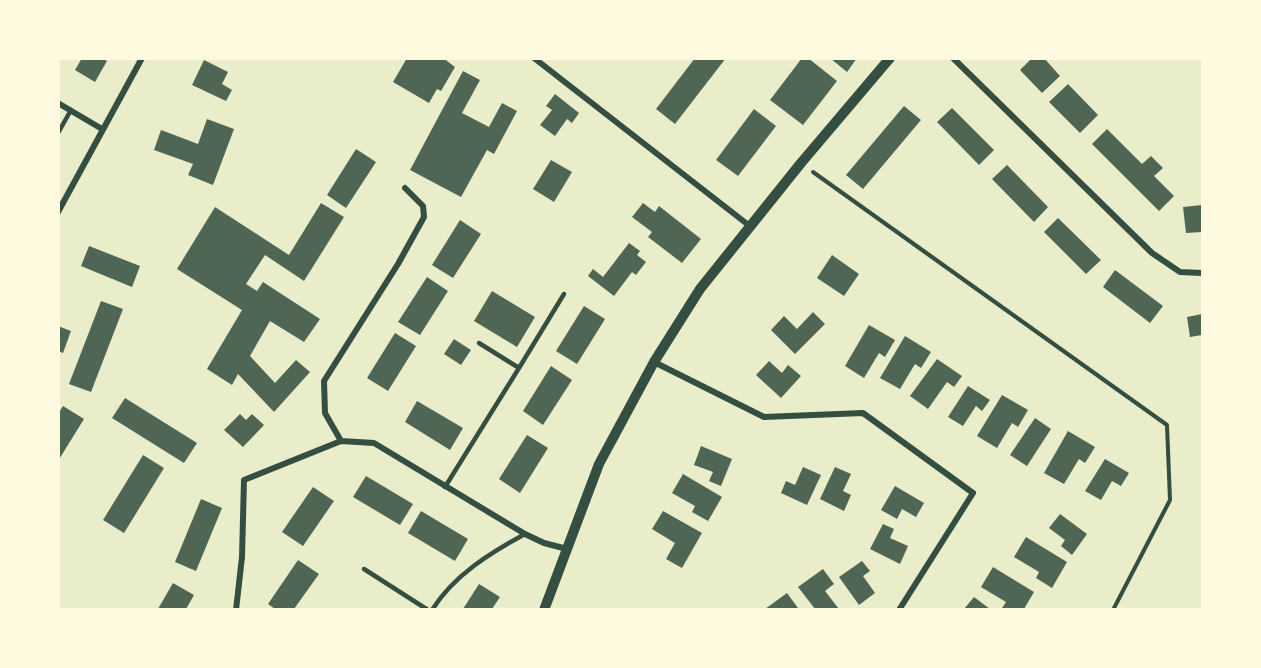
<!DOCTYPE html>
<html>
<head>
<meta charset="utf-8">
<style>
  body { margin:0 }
  #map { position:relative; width:1261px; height:668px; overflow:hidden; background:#e9edc9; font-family:Literata,serif }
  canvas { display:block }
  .frame { position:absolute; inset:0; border:60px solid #fefae0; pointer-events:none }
</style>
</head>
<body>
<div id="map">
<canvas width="1261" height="668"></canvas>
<div class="frame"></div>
</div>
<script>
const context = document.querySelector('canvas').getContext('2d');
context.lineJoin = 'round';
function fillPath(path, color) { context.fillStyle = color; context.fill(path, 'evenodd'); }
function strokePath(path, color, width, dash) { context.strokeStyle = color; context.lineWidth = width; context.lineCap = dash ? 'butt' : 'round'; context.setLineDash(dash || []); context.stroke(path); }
fillPath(new Path2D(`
  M 82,58 L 102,58 L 107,61 L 95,82 L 75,70 Z
  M 407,58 L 443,58 L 455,67 L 441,91 L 437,89 L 429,103 L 393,82 Z
  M 695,58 L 726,58 L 675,124 L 656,109 Z
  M 802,58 L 808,58 L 837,81 L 803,125 L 770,100 Z
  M 830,58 L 857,58 L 847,72 Z
  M 1032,58 L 1044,58 L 1060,76 L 1042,93 L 1020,70 Z
  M 204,60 L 228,72 L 222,84 L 232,90 L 226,101 L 192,85 Z
  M 463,71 L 480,80 L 462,113 L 489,127 L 502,103 L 517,111 L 494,154 L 487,150 L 461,197 L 410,170 Z
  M 1068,84 L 1098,115 L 1080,133 L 1049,102 Z
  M 555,94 L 579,113 L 572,123 L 567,119 L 555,136 L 540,125 L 552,110 L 546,106 Z
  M 904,106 L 921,120 L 863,189 L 846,175 Z
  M 952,108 L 994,150 L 979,165 L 937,122 Z
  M 754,109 L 776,126 L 738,176 L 716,160 Z
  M 207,119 L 234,129 L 213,185 L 188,175 L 193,164 L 154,150 L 161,130 L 198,144 Z
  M 1107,129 L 1142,164 L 1151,156 L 1163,168 L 1154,176 L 1174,196 L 1159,211 L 1092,144 Z
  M 356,149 L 376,162 L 346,208 L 327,195 Z
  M 551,160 L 572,172 L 554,202 L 533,189 Z
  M 1007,165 L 1048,207 L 1034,222 L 992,179 Z
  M 321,203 L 344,217 L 304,281 L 265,255 L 246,284 L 257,291 L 263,282 L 320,319 L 304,342 L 270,321 L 250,356 L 275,383 L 296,360 L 310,372 L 274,412 L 238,374 L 232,385 L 207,369 L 242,310 L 177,269 L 215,207 L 289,255 Z
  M 643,203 L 655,212 L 659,206 L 701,239 L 682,263 L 648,237 L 652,232 L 632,217 Z
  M 1202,205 L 1202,232 L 1186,233 L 1183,207 Z
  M 1058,218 L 1101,260 L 1086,274 L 1044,232 Z
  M 460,220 L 481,234 L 453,278 L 432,265 Z
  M 629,243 L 640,251 L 637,255 L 646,262 L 636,275 L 632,272 L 614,296 L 588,276 L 593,269 L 603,277 Z
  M 89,246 L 140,266 L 132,287 L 81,266 Z
  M 832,255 L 859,274 L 844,296 L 817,278 Z
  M 1115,270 L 1163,306 L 1150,323 L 1103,287 Z
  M 427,277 L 448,291 L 420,335 L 398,322 Z
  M 492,291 L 535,317 L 517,347 L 474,321 Z
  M 101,301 L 123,309 L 91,392 L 69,384 Z
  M 584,306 L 605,319 L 577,364 L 556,351 Z
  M 813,312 L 825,324 L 795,354 L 771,330 L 784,316 L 797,329 Z
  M 1202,314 L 1202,335 L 1190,337 L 1187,317 Z
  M 869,325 L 895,340 L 885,357 L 879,353 L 864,378 L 845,366 Z
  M 58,326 L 71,331 L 63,353 L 58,351 Z
  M 395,333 L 416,346 L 388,391 L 367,378 Z
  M 905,336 L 931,352 L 921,368 L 915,364 L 900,389 L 880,378 Z
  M 454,339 L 471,350 L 461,365 L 444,354 Z
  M 937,359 L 962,376 L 954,387 L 947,382 L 928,409 L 910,396 Z
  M 769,361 L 782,373 L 788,365 L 801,376 L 781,398 L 756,375 Z
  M 551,366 L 572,380 L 543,425 L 523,411 Z
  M 968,386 L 990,400 L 982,411 L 976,406 L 963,426 L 948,417 Z
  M 1002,395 L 1028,410 L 1018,427 L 1012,423 L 997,448 L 977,436 Z
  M 125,398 L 197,443 L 184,463 L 112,418 Z
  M 417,401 L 463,428 L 450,450 L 405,422 Z
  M 63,406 L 84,419 L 58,461 L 58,414 Z
  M 240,414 L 246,420 L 252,414 L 264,425 L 243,447 L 224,430 Z
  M 1035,418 L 1051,429 L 1027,466 L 1010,455 Z
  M 1068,431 L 1095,447 L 1085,463 L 1079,459 L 1064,484 L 1044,473 Z
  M 527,435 L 548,448 L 520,493 L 499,479 Z
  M 701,446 L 732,459 L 721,486 L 709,481 L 713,472 L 694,465 Z
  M 143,455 L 164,468 L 124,533 L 103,520 Z
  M 1105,459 L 1129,473 L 1121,486 L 1112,481 L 1101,500 L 1085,491 Z
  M 803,467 L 821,475 L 807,505 L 781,493 L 786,481 L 795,485 Z
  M 835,467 L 851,474 L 843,491 L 851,495 L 844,511 L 820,499 Z
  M 683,474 L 722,497 L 708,521 L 692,512 L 695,506 L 672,493 Z
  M 366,476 L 413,504 L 400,525 L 353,497 Z
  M 895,486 L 924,503 L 916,517 L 902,509 L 897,519 L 881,510 Z
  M 313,487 L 334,501 L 303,546 L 282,532 Z
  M 201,499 L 222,508 L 196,571 L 175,562 Z
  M 421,511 L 468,539 L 455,561 L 408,533 Z
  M 663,511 L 702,533 L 682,568 L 666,559 L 675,543 L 652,529 Z
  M 1060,514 L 1087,534 L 1072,555 L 1061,546 L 1065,540 L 1049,528 Z
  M 883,524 L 894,529 L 890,538 L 908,546 L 900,564 L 870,549 Z
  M 1026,537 L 1067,562 L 1052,588 L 1036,578 L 1039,572 L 1014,557 Z
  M 298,560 L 319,574 L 294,609 L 275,609 L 268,604 Z
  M 862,561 L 870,571 L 863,576 L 875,593 L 859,605 L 839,577 Z
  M 993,567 L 1034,592 L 1024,609 L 1004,609 L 1002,608 L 1006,602 L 981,587 Z
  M 823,569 L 834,584 L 825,591 L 839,609 L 815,609 L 798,587 Z
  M 173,583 L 194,595 L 186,609 L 158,609 Z
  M 479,584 L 500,597 L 492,609 L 463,609 Z
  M 787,593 L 798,608 L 765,609 Z
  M 974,597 L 990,609 L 964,609 Z`), '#4f6655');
strokePath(new Path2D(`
  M 813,172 L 1167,425 L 1170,500 L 1113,610`), '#344e41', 4);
strokePath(new Path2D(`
  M 58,133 L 71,110
  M 519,368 L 564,294
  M 445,487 L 519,368 L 479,343
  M 364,569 L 428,610
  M 432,610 C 454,575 490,553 525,534`), '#344e41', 4.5);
strokePath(new Path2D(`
  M 534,58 L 751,227
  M 953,58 L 1152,253 L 1180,272 L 1202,273
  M 58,103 L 102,129
  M 58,212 L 142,58
  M 654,362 L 764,417 L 863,413 L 973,493 L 899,610
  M 341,441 L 325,413 L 324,381 L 398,264 L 424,217 L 423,206 L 405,188
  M 236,610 L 242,557 L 244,480 L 341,441 L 374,443 L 525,534 L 544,543 L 567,549`), '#344e41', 6);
strokePath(new Path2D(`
  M 544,610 L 599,464 L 654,362 L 700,289 L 801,163 L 890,58`), '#344e41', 10);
</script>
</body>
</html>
